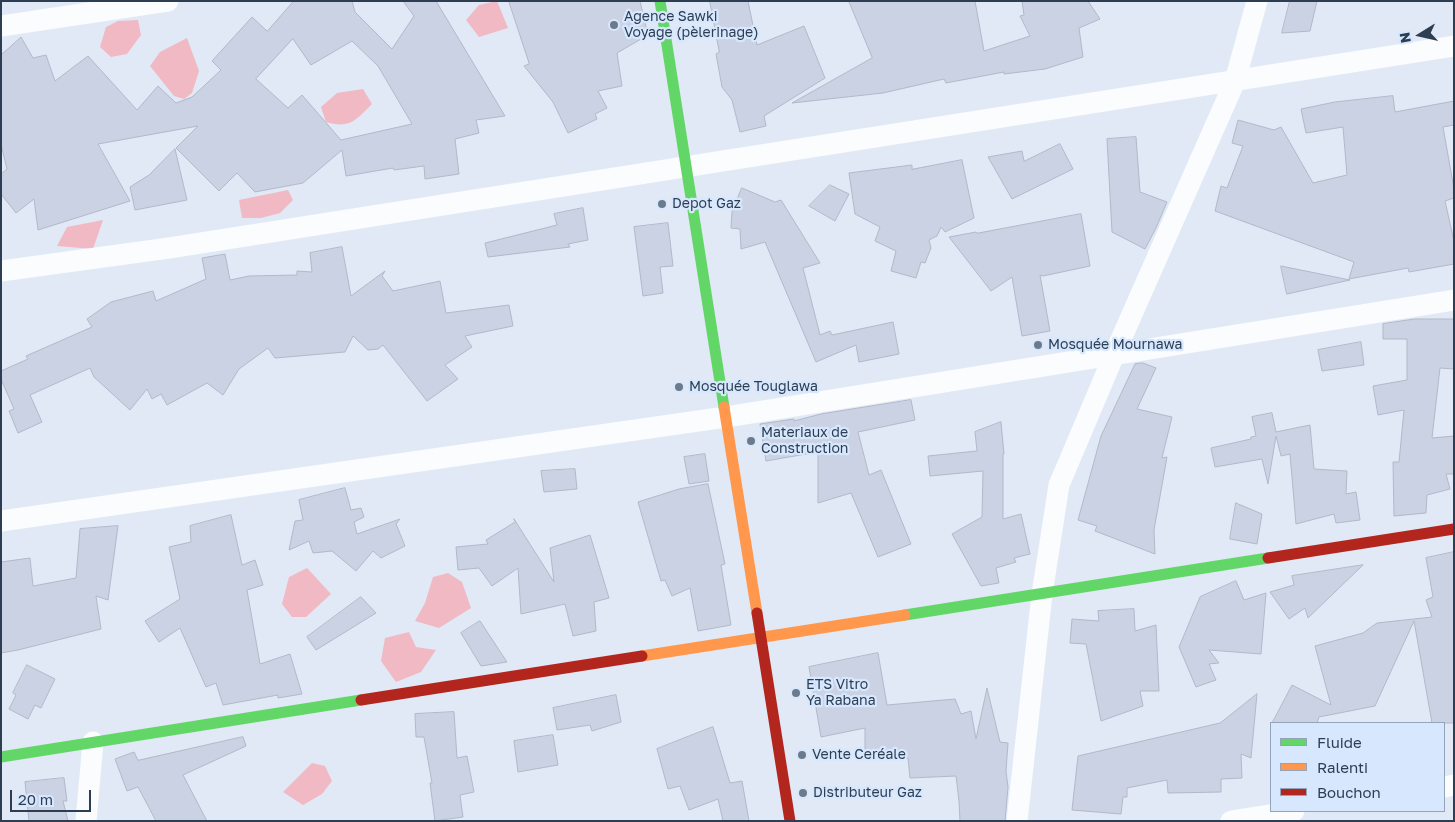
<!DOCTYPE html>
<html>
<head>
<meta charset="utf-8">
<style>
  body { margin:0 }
  #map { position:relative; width:1455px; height:822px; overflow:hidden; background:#e0e9f5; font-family:"Golos Text",sans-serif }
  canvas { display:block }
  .frame { position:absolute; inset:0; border:2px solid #2d3e53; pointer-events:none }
  .legend { position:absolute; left:1270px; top:722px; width:175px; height:90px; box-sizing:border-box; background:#d7e8fe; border:1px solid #93a4ba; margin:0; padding:6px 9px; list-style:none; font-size:15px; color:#2d3e53 }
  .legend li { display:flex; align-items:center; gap:10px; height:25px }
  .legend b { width:25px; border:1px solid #93a4ba }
  .north { position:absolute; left:1395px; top:10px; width:50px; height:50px; -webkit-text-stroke:4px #d7e8fe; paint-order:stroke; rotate:260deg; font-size:14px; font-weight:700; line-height:20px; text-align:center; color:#2d3e53 }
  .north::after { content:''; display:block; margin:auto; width:18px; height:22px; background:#2d3e53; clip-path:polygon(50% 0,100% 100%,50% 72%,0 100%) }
  .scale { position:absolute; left:10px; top:790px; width:81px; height:22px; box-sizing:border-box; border:2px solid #2d3e53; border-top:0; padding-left:6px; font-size:15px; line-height:18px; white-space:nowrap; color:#2d3e53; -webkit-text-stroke:4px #d7e8fe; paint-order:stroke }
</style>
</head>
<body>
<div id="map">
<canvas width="1455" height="822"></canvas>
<div class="frame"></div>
<ul class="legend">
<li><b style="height:6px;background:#63d668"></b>Fluide</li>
<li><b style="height:6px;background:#ff974d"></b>Ralenti</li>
<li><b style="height:6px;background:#b3261e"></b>Bouchon</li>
</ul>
<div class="north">N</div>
<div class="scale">20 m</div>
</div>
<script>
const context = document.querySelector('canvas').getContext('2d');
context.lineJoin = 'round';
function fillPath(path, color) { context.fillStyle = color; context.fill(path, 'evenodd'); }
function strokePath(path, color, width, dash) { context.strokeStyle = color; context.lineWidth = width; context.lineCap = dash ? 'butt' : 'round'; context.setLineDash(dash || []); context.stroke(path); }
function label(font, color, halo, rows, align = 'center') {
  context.font = font + ' "Golos Text",sans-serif'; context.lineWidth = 4.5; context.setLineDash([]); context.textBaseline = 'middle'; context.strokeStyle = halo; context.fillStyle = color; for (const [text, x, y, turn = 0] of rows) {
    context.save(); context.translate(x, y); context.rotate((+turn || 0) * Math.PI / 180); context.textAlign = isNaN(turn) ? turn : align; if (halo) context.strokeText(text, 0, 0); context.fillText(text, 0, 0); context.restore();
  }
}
fillPath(new Path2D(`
  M 497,1 L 508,28 L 479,37 L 466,20 L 479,5 Z
  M 138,20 L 141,35 L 127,54 L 111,57 L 100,47 L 106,27 L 118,21 Z
  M 187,38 L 199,71 L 192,93 L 184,99 L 174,96 L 150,66 L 160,52 Z
  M 363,89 L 372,104 C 356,120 350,129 326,122 L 321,107 L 337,93 Z
  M 288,190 L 293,200 L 280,213 L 261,218 L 242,218 L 239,200 Z
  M 103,220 L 93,249 L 57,246 L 67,227 Z
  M 307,568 L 331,594 L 306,617 L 292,617 L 282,604 L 289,577 Z
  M 448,573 L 462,582 L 471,608 L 439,628 L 415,621 L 425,603 L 433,577 Z
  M 409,632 L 416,647 L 436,650 L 421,672 L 396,682 L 381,661 L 385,638 Z
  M 312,763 L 325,766 L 332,781 L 322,794 L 303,805 L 283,792 Z`), '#f0b9c4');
const building = new Path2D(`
  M 294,1 L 352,1 L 355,12 L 392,49 L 414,16 L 403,1 L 436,1 L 505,116 L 476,120 L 479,133 L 455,139 L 459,174 L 425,179 L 424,166 L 394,170 L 393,168 L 346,176 L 342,150 L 303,183 L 255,192 L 237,173 L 219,191 L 176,148 L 198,126 L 98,144 L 130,201 L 38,230 L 34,199 L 16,213 L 1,194 L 1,174 L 7,169 L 1,144 L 1,55 L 21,37 L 33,58 L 46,55 L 55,81 L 88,56 L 137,110 L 158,86 L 176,103 L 192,97 L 221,70 L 212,61 L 252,17 L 267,31 ZM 293,39 L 311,65 L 352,41 L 378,66 L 412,124 L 341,140 L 302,95 L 288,108 L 256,79 Z
  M 509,1 L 640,1 L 648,35 L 617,53 L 622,86 L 598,91 L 607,108 L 595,114 L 597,119 L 568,133 L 553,102 L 524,66 L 529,64 Z
  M 710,1 L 748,1 L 757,45 L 804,26 L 825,78 L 764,116 L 766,126 L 740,132 L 732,100 L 722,87 L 716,54 L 719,52 Z
  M 849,1 L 975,1 L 984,51 L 1030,36 L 1020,16 L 1024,15 L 1022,1 L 1088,1 L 1100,19 L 1079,28 L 1083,57 L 1045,69 L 1004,74 L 1004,72 L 946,83 L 944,79 L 883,93 L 792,103 L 872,58 Z
  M 1290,1 L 1317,1 L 1310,31 L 1282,33 Z
  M 1393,96 L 1395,112 L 1454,101 L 1454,125 L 1443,127 L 1454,189 L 1454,198 L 1445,201 L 1454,241 L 1454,264 L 1409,272 L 1408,268 L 1349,279 L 1354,262 L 1215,211 L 1221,186 L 1227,188 L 1243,146 L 1232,143 L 1238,120 L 1274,130 L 1281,127 L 1313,183 L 1347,175 L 1343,127 L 1306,133 L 1301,109 L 1335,102 Z
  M 1136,137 L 1140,192 L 1167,202 L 1156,228 L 1145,249 L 1112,232 L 1107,139 Z
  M 1060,144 L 1073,169 L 1012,199 L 988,157 L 1022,151 L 1024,161 Z
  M 175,149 L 187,200 L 135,210 L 130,187 L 149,175 Z
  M 962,160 L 974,218 L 945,232 L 941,227 L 937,236 L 929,240 L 931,248 L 925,263 L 921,262 L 916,278 L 891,271 L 896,251 L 875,241 L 880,227 L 855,214 L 849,173 L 912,165 L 912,169 Z
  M 830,185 L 849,194 L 835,221 L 809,206 Z
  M 742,188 L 775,202 L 781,200 L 820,263 L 803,268 L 820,335 L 830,331 L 832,335 L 893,322 L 899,354 L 859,362 L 856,345 L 816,362 L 765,242 L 741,249 L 740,229 L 731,228 L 732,212 Z
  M 583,208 L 588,240 L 568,244 L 570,247 L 488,257 L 485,243 L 557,225 L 554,214 Z
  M 1081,214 L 1090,266 L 1043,276 L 1040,275 L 1050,331 L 1022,336 L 1012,277 L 991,291 L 949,237 L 976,232 L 977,233 Z
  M 668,223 L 673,266 L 660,267 L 663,293 L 643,296 L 634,227 Z
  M 342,247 L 351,296 L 385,271 L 382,276 L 393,291 L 440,281 L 446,313 L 509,305 L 513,326 L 465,336 L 472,347 L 445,365 L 458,379 L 427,401 L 383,345 L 378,349 L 368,350 L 353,336 L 345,352 L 275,358 L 268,348 L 239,369 L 223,395 L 207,383 L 167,405 L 161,394 L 152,399 L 147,389 L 130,410 L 94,377 L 90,368 L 30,395 L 42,422 L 18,433 L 9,411 L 14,409 L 1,379 L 1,371 L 28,359 L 26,356 L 92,327 L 87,319 L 111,302 L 153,291 L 156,301 L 206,279 L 202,258 L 225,254 L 230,280 L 249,276 L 297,275 L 297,271 L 312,272 L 310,253 Z
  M 1281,266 L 1350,280 L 1287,294 Z
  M 1415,319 L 1454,319 L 1454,369 L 1440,368 L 1432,438 L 1454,436 L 1454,474 L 1446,474 L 1450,489 L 1427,495 L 1426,513 L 1394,516 L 1393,462 L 1399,462 L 1404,410 L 1378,415 L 1373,386 L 1407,380 L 1407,339 L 1383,339 L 1383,324 Z
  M 1361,342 L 1364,365 L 1322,371 L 1318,350 Z
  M 1143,363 L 1156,368 L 1137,409 L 1172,417 L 1162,458 L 1167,457 L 1154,530 L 1155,554 L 1095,531 L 1097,526 L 1078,520 L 1101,436 L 1135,364 Z
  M 911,400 L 915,420 L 858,432 L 869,475 L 881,470 L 911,544 L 878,557 L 851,493 L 818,503 L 818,452 L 766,461 L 760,424 L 794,419 L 794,421 L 821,414 Z
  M 1272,413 L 1276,432 L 1310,425 L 1314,469 L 1347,471 L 1346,494 L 1356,492 L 1360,520 L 1336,523 L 1334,514 L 1296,524 L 1290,454 L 1281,456 L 1276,436 L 1268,484 L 1262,459 L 1215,467 L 1211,448 L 1251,439 L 1251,437 L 1256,436 L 1252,417 Z
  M 1001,422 L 1004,454 L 1003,454 L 1003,519 L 1021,514 L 1030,554 L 1014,558 L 1016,562 L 996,568 L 999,583 L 981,586 L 952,534 L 982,517 L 983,471 L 930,476 L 928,456 L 977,451 L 975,432 Z
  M 705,454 L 709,481 L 689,484 L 684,457 Z
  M 575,469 L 577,489 L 544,492 L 541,471 Z
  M 708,484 L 725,564 L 721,565 L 731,625 L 698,631 L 690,588 L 672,596 L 665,580 L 661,581 L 638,502 L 679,489 Z
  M 345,488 L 351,510 L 361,508 L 364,517 L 354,522 L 357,534 L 400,519 L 396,524 L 405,546 L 381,558 L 373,551 L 356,571 L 332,551 L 313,553 L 309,541 L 289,550 L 295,521 L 303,520 L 299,500 Z
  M 1236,503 L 1262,514 L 1257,544 L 1230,539 Z
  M 231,515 L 242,565 L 255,560 L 263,585 L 247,590 L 260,664 L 290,654 L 302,694 L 278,698 L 278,695 L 223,705 L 216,683 L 206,687 L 180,628 L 159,642 L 145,621 L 180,599 L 169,547 L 191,542 L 190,526 Z
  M 514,519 L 554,582 L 550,548 L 590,535 L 609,598 L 594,602 L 596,631 L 573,636 L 565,604 L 521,614 L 518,568 L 492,586 L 479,568 L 458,570 L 456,547 L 488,544 L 486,540 L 515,522 Z
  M 118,526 L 108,600 L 96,596 L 101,629 L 18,650 L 1,653 L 1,562 L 30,558 L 33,586 L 76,578 L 80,529 Z
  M 1454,552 L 1454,723 L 1432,723 L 1414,621 L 1375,706 L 1319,717 L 1317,723 L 1272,723 L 1292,685 L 1331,705 L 1315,646 L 1363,633 L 1377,623 L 1432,617 L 1426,600 L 1433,597 L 1426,558 Z
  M 1363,565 L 1308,618 L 1305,608 L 1289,619 L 1270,592 L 1294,585 L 1292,576 Z
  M 1236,581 L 1244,600 L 1266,593 L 1261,654 L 1209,650 L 1219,663 L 1209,664 L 1216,680 L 1196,687 L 1179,647 L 1200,597 Z
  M 361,597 L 376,613 L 316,650 L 307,637 Z
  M 1134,609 L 1135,631 L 1156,625 L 1159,691 L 1140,691 L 1143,706 L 1101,721 L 1086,644 L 1070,643 L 1072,619 L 1099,621 L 1098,611 Z
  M 480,621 L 507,662 L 481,666 L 461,633 Z
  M 878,653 L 887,705 L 955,699 L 961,714 L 971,711 L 976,739 L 987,688 L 1000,742 L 1008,743 L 1006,771 L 1008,787 L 1005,821 L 960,821 L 959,801 L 956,776 L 910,778 L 908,758 L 865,758 L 865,728 L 821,737 L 809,667 Z
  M 27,665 L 55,679 L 41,708 L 35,705 L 28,719 L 9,709 L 16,695 L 13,693 Z
  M 1257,694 L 1251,758 L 1241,754 L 1242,778 L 1221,779 L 1221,792 L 1168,793 L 1167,780 L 1127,788 L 1127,797 L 1123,797 L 1121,814 L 1072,810 L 1078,756 L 1220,723 Z
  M 616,695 L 621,722 L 592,731 L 590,725 L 557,730 L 553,708 Z
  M 454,712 L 457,758 L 467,756 L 474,792 L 460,795 L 463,817 L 435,821 L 430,783 L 432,783 L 424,737 L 416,737 L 415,714 Z
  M 713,727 L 730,783 L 742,781 L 749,821 L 723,821 L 718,799 L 689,810 L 680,786 L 668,789 L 657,749 Z
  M 553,735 L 558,765 L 518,772 L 514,741 Z
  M 243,737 L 246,746 L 183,775 L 207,821 L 156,821 L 138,787 L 127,791 L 115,759 L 134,752 L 138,760 Z
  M 64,778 L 67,801 L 63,801 L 68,821 L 29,821 L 25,782 Z`);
fillPath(building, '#cbd2e3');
strokePath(building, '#b2b8c8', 1);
strokePath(new Path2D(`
  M 1,26 L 168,1
  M 1,271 L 169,248 L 1454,46
  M 1,521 L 726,417 L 1454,300
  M 1444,787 L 1454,785
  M 86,821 L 93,742
  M 1017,821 L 1042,594 L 1059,485 L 1114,355 L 1235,81 L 1257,1
  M 1231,821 L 1294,811`), '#fafcfe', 21);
strokePath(new Path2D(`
  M 660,1 L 724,407
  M 905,615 L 1268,558
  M 1,757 L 361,700`), '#63d668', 11);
strokePath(new Path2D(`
  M 724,407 L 757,613
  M 642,656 L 905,615`), '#ff974d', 11);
strokePath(new Path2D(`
  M 1268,558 L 1454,529
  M 757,613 L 790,821
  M 361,700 L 642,656`), '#b3261e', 11);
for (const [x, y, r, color] of [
  [614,25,5,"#6c7a8c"],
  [662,204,5,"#6c7a8c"],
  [1038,345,5,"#6c7a8c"],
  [679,387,5,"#6c7a8c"],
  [751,441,5,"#6c7a8c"],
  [796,693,5,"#6c7a8c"],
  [802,755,5,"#6c7a8c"],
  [803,793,5,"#6c7a8c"]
]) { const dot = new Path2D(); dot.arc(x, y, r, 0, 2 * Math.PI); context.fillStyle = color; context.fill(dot); strokePath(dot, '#d7e8fe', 2); }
label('14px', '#2d3e53', '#d7e8fe', [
  ["Agence Sawki",624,17],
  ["Voyage (pèlerinage)",624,33],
  ["Depot Gaz",672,204],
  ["Mosquée Mournawa",1048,345],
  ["Mosquée Touglawa",689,387],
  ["Materiaux de",761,433],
  ["Construction",761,449],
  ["ETS Vitro",806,685],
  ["Ya Rabana",806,701],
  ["Vente Ceréale",812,755],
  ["Distributeur Gaz",813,793]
], 'left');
</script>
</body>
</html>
